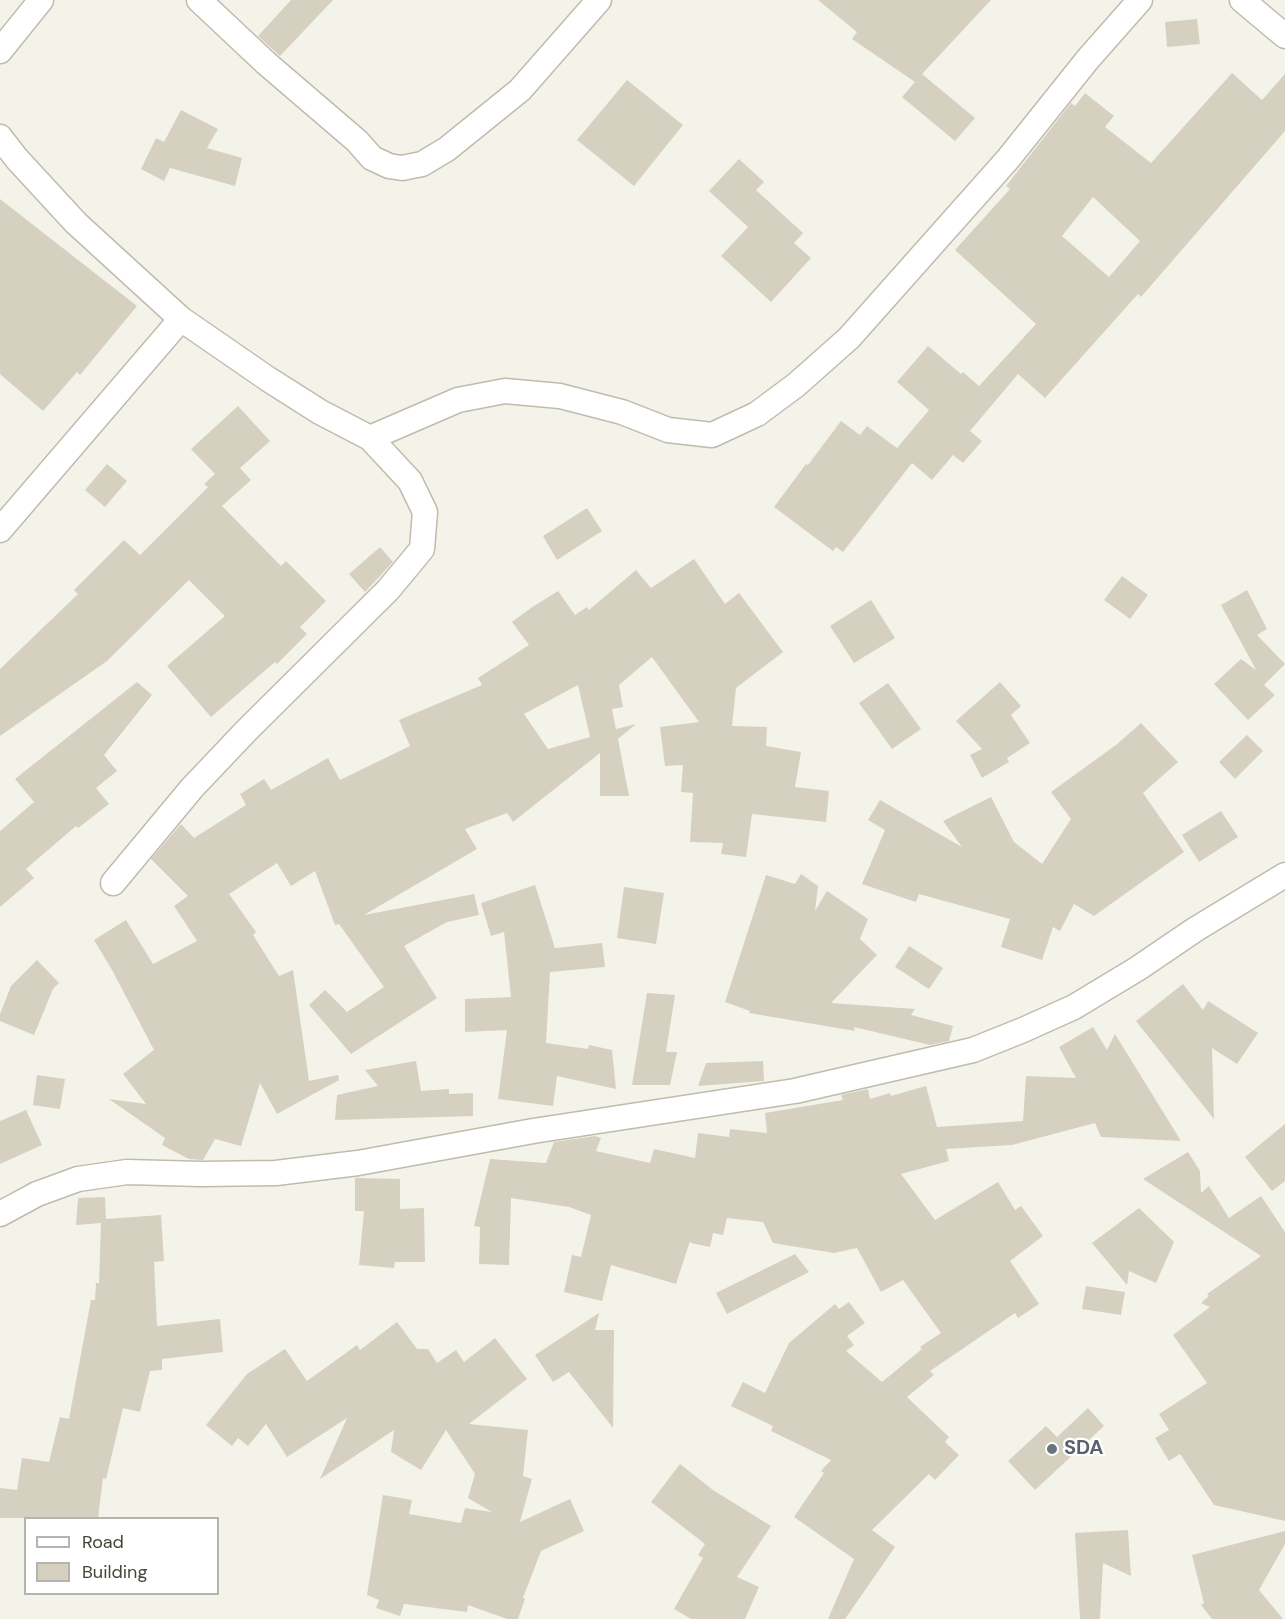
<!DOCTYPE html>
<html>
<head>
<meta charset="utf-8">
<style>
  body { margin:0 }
  #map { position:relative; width:1285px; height:1619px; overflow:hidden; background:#f4f3ea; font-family:"DM Sans",sans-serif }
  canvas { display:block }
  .legend { position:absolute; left:24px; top:1517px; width:195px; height:78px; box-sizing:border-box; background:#fff; border:2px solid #b6b4af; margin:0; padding:8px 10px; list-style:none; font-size:18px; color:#484438 }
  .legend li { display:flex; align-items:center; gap:12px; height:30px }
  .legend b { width:30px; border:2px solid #b6b4af }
</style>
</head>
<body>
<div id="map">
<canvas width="1285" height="1619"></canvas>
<ul class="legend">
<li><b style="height:8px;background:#fff"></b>Road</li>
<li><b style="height:16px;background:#d6d0c0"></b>Building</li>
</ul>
</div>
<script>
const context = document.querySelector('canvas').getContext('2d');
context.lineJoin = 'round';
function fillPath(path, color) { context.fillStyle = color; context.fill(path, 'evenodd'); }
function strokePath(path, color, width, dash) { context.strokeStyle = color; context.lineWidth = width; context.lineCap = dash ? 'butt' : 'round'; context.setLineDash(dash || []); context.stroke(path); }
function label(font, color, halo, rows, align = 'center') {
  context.font = font + ' "DM Sans",sans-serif'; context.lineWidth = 4.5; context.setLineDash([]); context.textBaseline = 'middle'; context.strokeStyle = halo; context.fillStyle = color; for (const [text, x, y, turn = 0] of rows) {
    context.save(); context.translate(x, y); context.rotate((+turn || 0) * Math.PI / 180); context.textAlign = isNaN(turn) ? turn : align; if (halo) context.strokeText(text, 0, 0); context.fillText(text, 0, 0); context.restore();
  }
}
fillPath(new Path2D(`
  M 291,0 L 333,0 L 280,56 L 258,36 Z
  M 818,0 L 991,0 L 922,74 L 975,118 L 955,141 L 902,97 L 915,82 L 852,39 L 857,32 Z
  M 1197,19 L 1200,44 L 1167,47 L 1165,22 Z
  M 1232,73 L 1262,100 L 1285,74 L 1285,131 L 1141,297 L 1138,294 L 1045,398 L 1018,374 L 970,431 L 982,441 L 963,463 L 953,455 L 932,480 L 912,463 L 843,552 L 836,547 L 833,551 L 774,507 L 806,464 L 808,465 L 841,421 L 860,435 L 867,426 L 897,448 L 929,410 L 897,382 L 928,346 L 961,374 L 963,372 L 979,386 L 1036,324 L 955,250 L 1010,189 L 1006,186 L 1071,103 L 1075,106 L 1085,93 L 1114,116 L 1105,127 L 1151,163 ZM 1093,197 L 1140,241 L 1109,277 L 1062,236 Z
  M 627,80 L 683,125 L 634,186 L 577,140 Z
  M 181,110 L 218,129 L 207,148 L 242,158 L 235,186 L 170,168 L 164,181 L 141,169 L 156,138 L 164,142 Z
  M 739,159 L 764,182 L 756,190 L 803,233 L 794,243 L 811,258 L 771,302 L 721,256 L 748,227 L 709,191 Z
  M 0,199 L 137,306 L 80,375 L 77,372 L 43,411 L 0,374 Z
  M 238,406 L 270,441 L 240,468 L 251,480 L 222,506 L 281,566 L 286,561 L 326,601 L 300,627 L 307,634 L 277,664 L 275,662 L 211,717 L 167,666 L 225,616 L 189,580 L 107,661 L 0,736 L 0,669 L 78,594 L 74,590 L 124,540 L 140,555 L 208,487 L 204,484 L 215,474 L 191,449 Z
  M 107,464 L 127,481 L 105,507 L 85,490 Z
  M 587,508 L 602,531 L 557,560 L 543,536 Z
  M 380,547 L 393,562 L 365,592 L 349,574 Z
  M 694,559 L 725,604 L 739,593 L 783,652 L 736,688 L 732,726 L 767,727 L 766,746 L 801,752 L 795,787 L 829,791 L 826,822 L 752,814 L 746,857 L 721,854 L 723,843 L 690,842 L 693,793 L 681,792 L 683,765 L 665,766 L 660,727 L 699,722 L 652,657 L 619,685 L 623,707 L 612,709 L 616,729 L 636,724 L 618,739 L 629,796 L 600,796 L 600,753 L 513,822 L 507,813 L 465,829 L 477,849 L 364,915 L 474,894 L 479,915 L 447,922 L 404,946 L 437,998 L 351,1054 L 309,1005 L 325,990 L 347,1012 L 384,987 L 339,924 L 335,925 L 315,871 L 291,886 L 277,863 L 229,894 L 256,932 L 253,935 L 279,976 L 293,970 L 309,1081 L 338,1075 L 339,1080 L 277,1114 L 260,1083 L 241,1146 L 215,1139 L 203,1160 L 189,1159 L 162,1145 L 165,1138 L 109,1099 L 146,1104 L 123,1074 L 154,1050 L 112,970 L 94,940 L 126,920 L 153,964 L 197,941 L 174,906 L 188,896 L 151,859 L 181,824 L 194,838 L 246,805 L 240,794 L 264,779 L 271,790 L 328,758 L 340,780 L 410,746 L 399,720 L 482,685 L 478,678 L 529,645 L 512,622 L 531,608 L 558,591 L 575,615 L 587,607 L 589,610 L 636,570 L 651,588 ZM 578,685 L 590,737 L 548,749 L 524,714 Z
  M 1122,576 L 1148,595 L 1130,619 L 1104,600 Z
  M 1247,590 L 1267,629 L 1257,635 L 1285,664 L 1264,685 L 1275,695 L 1248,720 L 1214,684 L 1241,659 L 1256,670 L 1221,605 Z
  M 871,600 L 895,638 L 854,663 L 830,626 Z
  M 137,682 L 152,695 L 104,755 L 117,771 L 96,788 L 109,804 L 78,828 L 76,826 L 26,869 L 34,878 L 0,907 L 0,831 L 34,802 L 15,779 Z
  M 1000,682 L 1021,706 L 1011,715 L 1030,743 L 1007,758 L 1009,762 L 982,778 L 970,755 L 982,749 L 956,721 Z
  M 888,683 L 921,729 L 892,749 L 859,703 Z
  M 1141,723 L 1178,762 L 1143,793 L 1184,852 L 1094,916 L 1074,904 L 1060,931 L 1053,927 L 1042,960 L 1001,947 L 1010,919 L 919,894 L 916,902 L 862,884 L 885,830 L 868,820 L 880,800 L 962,847 L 943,821 L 991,797 L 1014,842 L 1042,864 L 1071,819 L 1051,792 L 1116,745 Z
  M 1247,735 L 1263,751 L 1235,779 L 1219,762 Z
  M 1221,811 L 1238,837 L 1199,862 L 1182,835 Z
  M 801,874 L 818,886 L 815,911 L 827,891 L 868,919 L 860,939 L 877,955 L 831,1003 L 915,1009 L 911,1015 L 953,1026 L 949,1041 L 930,1045 L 854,1027 L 855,1031 L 749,1013 L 750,1011 L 725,1002 L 766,875 L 795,884 Z
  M 535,885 L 555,948 L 602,943 L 605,967 L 550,972 L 546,1043 L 588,1049 L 589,1045 L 612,1050 L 616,1089 L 557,1076 L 553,1106 L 498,1099 L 507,1030 L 465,1032 L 465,999 L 511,997 L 504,932 L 491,936 L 481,903 Z
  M 624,887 L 664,893 L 656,944 L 617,938 Z
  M 909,946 L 943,968 L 929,989 L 895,967 Z
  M 37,960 L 59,983 L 53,989 L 34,1035 L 0,1021 L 0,1014 L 11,986 Z
  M 1183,984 L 1203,1010 L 1208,1001 L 1258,1033 L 1237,1064 L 1212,1048 L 1214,1119 L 1136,1021 Z
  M 647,993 L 675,995 L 666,1052 L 677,1052 L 670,1085 L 632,1085 Z
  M 1093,1027 L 1107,1050 L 1115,1034 L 1181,1141 L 1101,1137 L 1095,1123 L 1012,1145 L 946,1149 L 949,1161 L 901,1174 L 935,1220 L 998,1182 L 1015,1210 L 1021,1206 L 1043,1236 L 1010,1261 L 1039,1304 L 1018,1318 L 1015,1313 L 930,1371 L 934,1375 L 907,1397 L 949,1437 L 945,1442 L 959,1455 L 935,1480 L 929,1474 L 872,1530 L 895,1547 L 845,1619 L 828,1619 L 854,1559 L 794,1517 L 824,1473 L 821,1471 L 831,1460 L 771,1431 L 773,1426 L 731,1406 L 743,1382 L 765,1393 L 789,1343 L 835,1304 L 839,1309 L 849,1302 L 865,1323 L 847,1336 L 854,1345 L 846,1351 L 882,1382 L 922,1349 L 920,1347 L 941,1333 L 903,1280 L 881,1292 L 857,1248 L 834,1253 L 773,1243 L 763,1222 L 727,1218 L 723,1235 L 713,1233 L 710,1247 L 691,1243 L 690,1241 L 676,1284 L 611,1265 L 602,1301 L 564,1292 L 572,1255 L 581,1257 L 591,1215 L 569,1207 L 511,1198 L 509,1265 L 479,1264 L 480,1227 L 474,1226 L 490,1159 L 546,1163 L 554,1142 L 595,1136 L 601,1138 L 596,1151 L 650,1163 L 654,1149 L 695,1158 L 698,1133 L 729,1137 L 730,1129 L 767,1133 L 765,1113 L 843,1100 L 841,1095 L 868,1089 L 870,1099 L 890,1093 L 891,1096 L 926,1086 L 937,1127 L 1023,1121 L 1026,1076 L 1076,1078 L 1059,1047 Z
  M 416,1061 L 421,1091 L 449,1089 L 449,1094 L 473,1093 L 473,1116 L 335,1120 L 337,1095 L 378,1086 L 365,1070 Z
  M 763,1061 L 764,1081 L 698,1086 L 706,1063 Z
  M 37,1075 L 65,1079 L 60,1109 L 33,1105 Z
  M 26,1110 L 42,1145 L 0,1164 L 0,1121 Z
  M 1285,1124 L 1285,1181 L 1272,1191 L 1245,1157 Z
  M 1188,1152 L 1200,1171 L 1201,1193 L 1209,1186 L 1229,1218 L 1261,1196 L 1285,1232 L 1285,1521 L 1214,1505 L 1180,1454 L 1169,1461 L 1155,1438 L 1169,1430 L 1159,1414 L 1207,1383 L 1173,1335 L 1210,1307 L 1201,1303 L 1209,1296 L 1207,1294 L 1261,1256 L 1143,1179 Z
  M 355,1178 L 400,1179 L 400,1209 L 424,1208 L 425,1262 L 395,1262 L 394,1268 L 359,1265 L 364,1211 L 355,1211 Z
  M 105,1197 L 106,1219 L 161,1215 L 164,1261 L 154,1262 L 157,1326 L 220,1319 L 223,1352 L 162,1359 L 162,1370 L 150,1371 L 140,1412 L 123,1408 L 106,1479 L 103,1478 L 98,1518 L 0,1518 L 0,1488 L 17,1490 L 22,1458 L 49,1462 L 60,1417 L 69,1419 L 91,1300 L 95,1300 L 96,1283 L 99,1283 L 101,1223 L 76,1225 L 78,1198 Z
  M 1139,1208 L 1174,1242 L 1156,1283 L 1129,1271 L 1127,1285 L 1092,1243 Z
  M 795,1254 L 809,1272 L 727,1314 L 716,1293 Z
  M 1086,1286 L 1125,1292 L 1121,1315 L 1082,1309 Z
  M 599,1313 L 595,1330 L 614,1330 L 613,1428 L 569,1372 L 553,1382 L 535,1355 Z
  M 397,1322 L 417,1349 L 428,1349 L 437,1363 L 456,1350 L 464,1362 L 495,1338 L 527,1379 L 469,1424 L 528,1430 L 523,1476 L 532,1479 L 520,1522 L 570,1499 L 584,1531 L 541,1551 L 523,1598 L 525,1599 L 518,1619 L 507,1619 L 468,1605 L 467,1612 L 404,1604 L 400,1616 L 376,1608 L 379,1600 L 367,1595 L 383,1495 L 412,1500 L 409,1514 L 461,1523 L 465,1508 L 492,1512 L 468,1498 L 475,1474 L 446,1430 L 421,1470 L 391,1452 L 394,1430 L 320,1479 L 347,1418 L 287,1457 L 266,1424 L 248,1446 L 238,1438 L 232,1446 L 206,1425 L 247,1374 L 285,1349 L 307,1381 L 357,1345 L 360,1350 Z
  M 1088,1408 L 1104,1426 L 1035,1490 L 1008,1461 L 1046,1426 L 1057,1437 Z
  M 680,1464 L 713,1490 L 771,1526 L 737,1577 L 759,1587 L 745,1619 L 691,1619 L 674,1609 L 703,1558 L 698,1555 L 705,1544 L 651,1502 Z
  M 1128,1530 L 1131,1576 L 1103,1563 L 1100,1619 L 1080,1619 L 1075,1533 Z
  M 1285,1531 L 1285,1544 L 1259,1590 L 1283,1619 L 1212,1619 L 1201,1605 L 1204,1603 L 1192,1555 Z`), '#d6d0c0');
const street = new Path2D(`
  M 199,0 L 266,63 L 357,141 L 372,158 L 389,166 L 402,168 L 422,164 L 447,149 L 520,90 L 599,0
  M 1242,0 L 1285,36
  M 0,51 L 41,0
  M 0,137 L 17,159 L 76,223 L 181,319 L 268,379 L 320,412 L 370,438 L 410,481 L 425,512 L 422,549 L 388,590 L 247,730 L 192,788 L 113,883
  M 370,438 L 458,400 L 505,391 L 560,396 L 622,412 L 668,430 L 712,435 L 757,414 L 796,385 L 849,338 L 1008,159 L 1088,59 L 1140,0
  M 0,530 L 181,319
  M 0,1214 L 37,1194 L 78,1179 L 127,1172 L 201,1174 L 276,1173 L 358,1163 L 533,1131 L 795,1091 L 973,1050 L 1023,1030 L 1074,1007 L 1137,969 L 1196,929 L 1285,875`);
strokePath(street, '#c0bbad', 27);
strokePath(street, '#fff', 24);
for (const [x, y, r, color] of [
  [1052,1449,6,"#6b7280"]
]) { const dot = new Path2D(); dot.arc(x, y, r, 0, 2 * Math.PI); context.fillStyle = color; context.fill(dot); strokePath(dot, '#fff', 2); }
label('bold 20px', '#5b616d', '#fff', [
  ["SDA",1064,1449]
], 'left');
</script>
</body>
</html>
